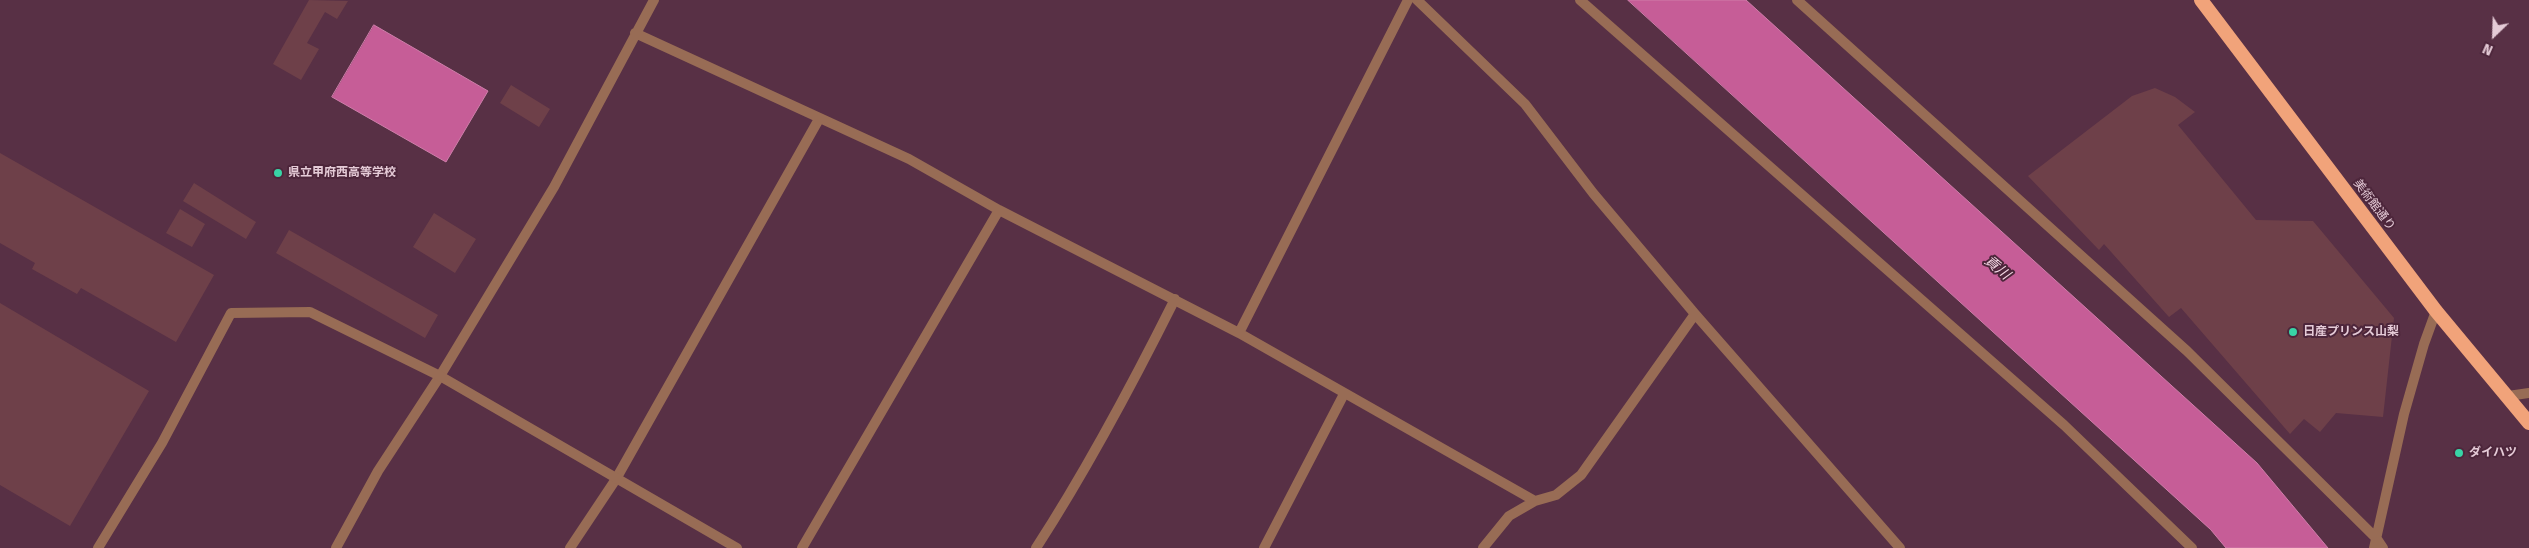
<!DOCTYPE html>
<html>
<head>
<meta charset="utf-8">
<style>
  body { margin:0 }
  #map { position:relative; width:2529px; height:548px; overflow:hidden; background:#583045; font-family:"Fira Sans",sans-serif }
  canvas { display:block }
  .north { position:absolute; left:2469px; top:10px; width:50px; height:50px; -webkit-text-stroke:4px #4d263b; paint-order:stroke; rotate:204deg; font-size:14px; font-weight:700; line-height:20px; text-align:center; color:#e5cbd7 }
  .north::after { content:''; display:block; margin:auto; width:18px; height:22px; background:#e5cbd7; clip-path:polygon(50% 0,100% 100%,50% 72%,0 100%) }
</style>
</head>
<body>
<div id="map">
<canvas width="2529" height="548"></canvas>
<div class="north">N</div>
</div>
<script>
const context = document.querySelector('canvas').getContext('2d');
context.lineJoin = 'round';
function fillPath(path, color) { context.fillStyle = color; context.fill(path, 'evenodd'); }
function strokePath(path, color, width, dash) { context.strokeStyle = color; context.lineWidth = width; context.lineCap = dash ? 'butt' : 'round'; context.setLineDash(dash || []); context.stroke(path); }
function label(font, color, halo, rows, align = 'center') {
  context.font = font + ' "Fira Sans","Noto Sans JP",sans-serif'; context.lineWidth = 4; context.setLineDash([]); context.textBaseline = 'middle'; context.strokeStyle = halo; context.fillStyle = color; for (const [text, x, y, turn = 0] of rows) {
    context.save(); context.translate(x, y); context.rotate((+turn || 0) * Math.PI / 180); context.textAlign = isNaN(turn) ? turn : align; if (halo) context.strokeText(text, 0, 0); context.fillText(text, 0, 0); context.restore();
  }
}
const water = new Path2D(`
  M 1628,0 L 1746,0 L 2257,463 L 2328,548 L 2226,548 L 2211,530 Z
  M 374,25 L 488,91 L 446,162 L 332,97 Z`);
fillPath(water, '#c65d97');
strokePath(water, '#cf7eaa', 1);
fillPath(new Path2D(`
  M 309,0 L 348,1 L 337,19 L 325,12 L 307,43 L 319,49 L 301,80 L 273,64 Z
  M 511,85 L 550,109 L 539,127 L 500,103 Z
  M 2155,88 L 2175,97 L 2195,112 L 2178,125 L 2256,220 L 2313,221 L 2394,318 L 2383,417 L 2336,413 L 2320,432 L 2304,419 L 2290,434 L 2181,308 L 2169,317 L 2104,244 L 2099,250 L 2028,176 L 2132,96 Z
  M 0,153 L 214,275 L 176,342 L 81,288 L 77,294 L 32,269 L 35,263 L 0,243 Z
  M 194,183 L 256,222 L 246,239 L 183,201 Z
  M 180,209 L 205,224 L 192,247 L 166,233 Z
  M 434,213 L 476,239 L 455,273 L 413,247 Z
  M 289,230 L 438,315 L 425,338 L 276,253 Z
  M 0,303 L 149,391 L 70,526 L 0,485 Z`), '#6e4049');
strokePath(new Path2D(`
  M 1417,0 L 1525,104 L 1593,193 L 1695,314 L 1900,548
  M 1580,0 L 2064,425 L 2192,548
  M 1797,0 L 2187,351 L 2377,539 L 2383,548
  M 635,33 L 909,159 L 999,210 L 1239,333 L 1535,501
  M 1239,333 L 1408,0
  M 2508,396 L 2529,393
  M 336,548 L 378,471 L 440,376 L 554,187 L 654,0
  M 570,548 L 616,479 L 819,119
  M 802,548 L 999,210
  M 1036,548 C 1088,468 1132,385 1175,299
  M 1264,548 L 1344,394
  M 1483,548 L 1509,516 L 1535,501 L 1556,495 L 1581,475 L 1695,314
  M 2374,548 L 2404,414 L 2424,344 L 2436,311`), '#986c55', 10);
strokePath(new Path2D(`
  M 98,548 L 162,443 L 231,313 L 310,312 L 440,376 L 737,548`), '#986c55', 10);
strokePath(new Path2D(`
  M 2201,0 L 2436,311 L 2529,423`), '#f1a37a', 14);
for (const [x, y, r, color] of [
  [278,173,5,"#38d4a6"],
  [2293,332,5,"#38d4a6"],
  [2459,453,5,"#38d4a6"]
]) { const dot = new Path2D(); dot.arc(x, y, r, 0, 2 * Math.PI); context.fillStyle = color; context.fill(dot); strokePath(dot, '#4d263b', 2); }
label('bold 12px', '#e5cbd7', '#4d263b', [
  ["県立甲府西高等学校",288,173],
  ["日産プリンス山梨",2303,332],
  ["ダイハツ",2469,453]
], 'left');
label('12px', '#e5cbd7', '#4d263b', [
  ["美術館通り",2374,205,53]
]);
label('italic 14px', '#f6dae7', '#4d263b', [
  ["貢川",1997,268,40]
]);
</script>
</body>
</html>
